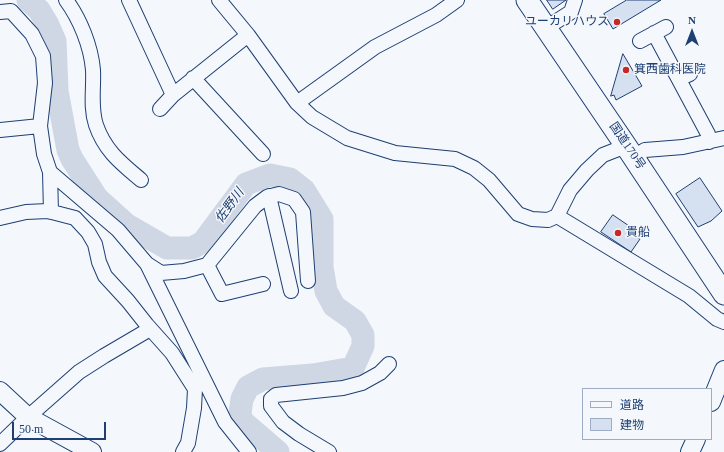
<!DOCTYPE html>
<html>
<head>
<meta charset="utf-8">
<style>
  body { margin:0 }
  #map { position:relative; width:724px; height:452px; overflow:hidden; background:#f4f7fb; font-family:"Times New Roman","Noto Sans JP",serif }
  canvas { display:block }
  .legend { position:absolute; left:582px; top:388px; width:130px; height:52px; box-sizing:border-box; background:#f4f7fb; border:1px solid #9eadc5; margin:0; padding:5px 7px; list-style:none; font-size:12px; color:#1d3f73 }
  .legend li { display:flex; align-items:center; gap:8px; height:20px }
  .legend b { width:20px; border:1px solid #9eadc5 }
  .north { position:absolute; left:672px; top:12px; width:40px; height:40px; -webkit-text-stroke:3px #f4f7fb; paint-order:stroke; rotate:0deg; font-size:11px; font-weight:700; line-height:16px; text-align:center; color:#1d3f73 }
  .north::after { content:''; display:block; margin:auto; width:14px; height:18px; background:#1d3f73; clip-path:polygon(50% 0,100% 100%,50% 72%,0 100%) }
  .scale { position:absolute; left:12px; top:422px; width:94px; height:18px; box-sizing:border-box; border:2px solid #1d3f73; border-top:0; padding-left:5px; font-size:12px; line-height:14px; white-space:nowrap; color:#1d3f73; -webkit-text-stroke:3px #f4f7fb; paint-order:stroke }
</style>
</head>
<body>
<div id="map">
<canvas width="724" height="452"></canvas>
<ul class="legend">
<li><b style="height:5px;background:#f4f7fb"></b>道路</li>
<li><b style="height:11px;background:#d5e0f0"></b>建物</li>
</ul>
<div class="north">N</div>
<div class="scale">50 m</div>
</div>
<script>
const context = document.querySelector('canvas').getContext('2d');
context.lineJoin = 'round';
function strokePath(path, color, width, dash) { context.strokeStyle = color; context.lineWidth = width; context.lineCap = dash ? 'butt' : 'round'; context.setLineDash(dash || []); context.stroke(path); }
function fillPath(path, color) { context.fillStyle = color; context.fill(path, 'evenodd'); }
function label(font, color, halo, rows, align = 'center') {
  context.font = font + ' "Times New Roman","Noto Sans JP",serif'; context.lineWidth = 3; context.setLineDash([]); context.textBaseline = 'middle'; context.strokeStyle = halo; context.fillStyle = color; for (const [text, x, y, turn = 0] of rows) {
    context.save(); context.translate(x, y); context.rotate((+turn || 0) * Math.PI / 180); context.textAlign = isNaN(turn) ? turn : align; if (halo) context.strokeText(text, 0, 0); context.fillText(text, 0, 0); context.restore();
  }
}
strokePath(new Path2D(`
  M 28,0 L 39,10 L 48,25 L 55,41 L 57,91 L 68,150 L 72,159 L 97,198 L 127,225 L 167,248 L 192,248 L 203,242 L 246,184 L 270,175 L 290,179 L 304,190 L 322,219 L 322,267 L 326,291 L 334,306 L 355,321 L 363,335 L 363,346 L 353,368 L 313,375 L 263,379 L 248,387 L 242,399 L 240,413 L 242,421 L 278,452`), '#cfd7e4', 23);
const building = new Path2D(`
  M 547,0 L 566,0 L 553,9 Z
  M 627,0 L 661,0 L 613,29 L 604,14 Z
  M 623,54 L 642,86 L 616,100 L 614,95 L 611,96 Z
  M 700,178 L 722,211 L 711,221 L 698,227 L 676,194 Z
  M 613,215 L 635,230 L 632,234 L 640,239 L 631,252 L 601,232 Z`);
fillPath(building, '#d5e0f0');
strokePath(building, '#1d3f73', 1);
const minor = new Path2D(`
  M 66,0 C 80,19 91,46 93,70 C 94,88 90,107 96,125 C 105,151 121,163 141,180
  M 129,0 L 173,95
  M 219,0 L 248,35 L 297,103 L 312,117 L 347,138 L 395,153 L 455,159 L 474,168 L 489,180 L 518,214 L 532,219 L 548,220 L 557,216 L 689,296 L 717,319 L 724,322
  M 0,12 L 11,11 L 32,34 L 43,56 L 45,83 L 40,126 L 44,154 L 50,172 L 118,230 L 147,264 L 161,273 L 184,271 L 207,265 L 255,206 L 267,197 L 279,194 L 294,199 L 303,212 L 308,281
  M 546,28 L 571,12 L 575,0
  M 654,33 L 708,134 L 709,142
  M 640,41 L 666,27
  M 193,78 L 263,154
  M 679,79 L 690,74
  M 297,103 L 375,47 L 436,15 L 457,0
  M 160,109 L 173,95 L 248,35
  M 0,130 L 40,126
  M 634,157 L 645,150 L 683,147 L 724,138
  M 50,172 L 51,212
  M 269,196 L 291,291
  M 557,216 L 570,190 L 587,170 L 603,155 L 626,146
  M 0,218 L 26,212 L 48,211 L 75,218 L 88,232 L 95,244 L 99,262 L 105,276 L 128,301 L 147,325 L 172,353 L 195,389 L 194,408 L 188,443 L 183,452
  M 147,264 L 225,422 L 249,452
  M 207,265 L 222,294 L 263,284
  M 0,444 L 28,417 L 79,372 L 104,356 L 150,329
  M 329,452 L 299,434 L 283,422 L 271,406 L 271,399 L 276,395 L 343,388 L 362,383 L 380,373 L 389,364`);
const major = new Path2D(`
  M 0,391 L 28,417 L 92,452
  M 711,402 L 724,370
  M 690,452 L 696,439`);
const highway = new Path2D(`
  M 527,0 L 626,146 L 724,294`);
strokePath(minor, '#1d3f73', 16);
strokePath(major, '#1d3f73', 20);
strokePath(highway, '#1d3f73', 23);
strokePath(minor, '#f4f7fb', 14);
strokePath(major, '#f4f7fb', 18);
strokePath(highway, '#f4f7fb', 21);
for (const [x, y, r, color] of [
  [617,22,4,"#c62828"],
  [626,70,4,"#c62828"],
  [618,233,4,"#c62828"]
]) { const dot = new Path2D(); dot.arc(x, y, r, 0, 2 * Math.PI); context.fillStyle = color; context.fill(dot); strokePath(dot, '#f4f7fb', 1.5); }
label('12px', '#1d3f73', '#f4f7fb', [
  ["ユーカリハウス",609,22,"right"],
  ["箕西歯科医院",634,70],
  ["貴船",626,233]
], 'left');
label('12px', '#1d3f73', '#f4f7fb', [
  ["国道170号",627,146,56]
]);
label('italic 13px', '#1d3f73', '#f4f7fb', [
  ["佐野川",230,206,-54]
]);
</script>
</body>
</html>
